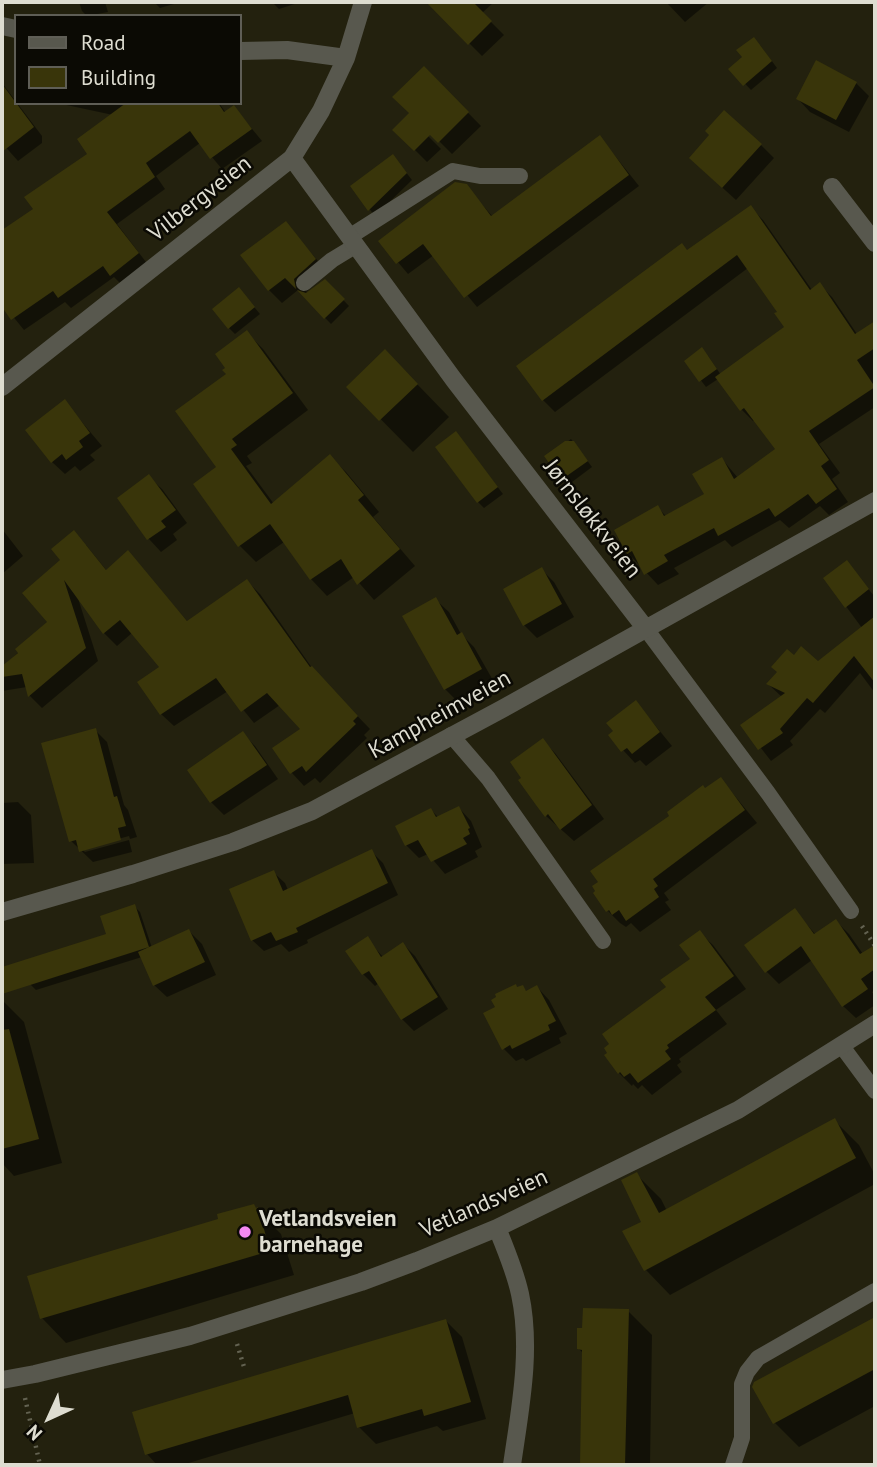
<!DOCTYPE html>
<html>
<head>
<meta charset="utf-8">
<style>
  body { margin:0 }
  #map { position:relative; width:877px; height:1467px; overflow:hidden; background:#23210e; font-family:"PT Sans",sans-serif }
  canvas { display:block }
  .frame { position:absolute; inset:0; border:4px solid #deddd1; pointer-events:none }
  .legend { position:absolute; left:14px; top:14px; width:228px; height:91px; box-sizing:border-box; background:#0b0a04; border:2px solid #5f5e56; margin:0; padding:9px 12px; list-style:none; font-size:21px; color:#deddd1 }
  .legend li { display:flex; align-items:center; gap:14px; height:35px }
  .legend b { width:35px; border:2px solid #5f5e56 }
  .north { position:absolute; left:14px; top:1383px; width:70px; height:70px; -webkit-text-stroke:5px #0b0a04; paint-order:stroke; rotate:225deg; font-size:19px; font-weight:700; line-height:28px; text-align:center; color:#deddd1 }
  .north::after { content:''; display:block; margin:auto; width:24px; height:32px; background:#deddd1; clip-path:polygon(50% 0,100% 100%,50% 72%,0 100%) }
</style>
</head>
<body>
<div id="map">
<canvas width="877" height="1467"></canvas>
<div class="frame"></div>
<ul class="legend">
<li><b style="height:9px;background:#58584e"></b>Road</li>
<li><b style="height:19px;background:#39350a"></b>Building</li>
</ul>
<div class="north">N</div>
</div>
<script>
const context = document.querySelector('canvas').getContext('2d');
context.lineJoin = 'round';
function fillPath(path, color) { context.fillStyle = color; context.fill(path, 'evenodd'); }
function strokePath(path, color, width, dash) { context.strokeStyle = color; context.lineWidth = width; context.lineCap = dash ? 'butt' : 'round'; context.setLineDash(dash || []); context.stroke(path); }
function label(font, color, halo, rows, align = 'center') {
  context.font = font + ' "PT Sans",sans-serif'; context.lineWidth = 5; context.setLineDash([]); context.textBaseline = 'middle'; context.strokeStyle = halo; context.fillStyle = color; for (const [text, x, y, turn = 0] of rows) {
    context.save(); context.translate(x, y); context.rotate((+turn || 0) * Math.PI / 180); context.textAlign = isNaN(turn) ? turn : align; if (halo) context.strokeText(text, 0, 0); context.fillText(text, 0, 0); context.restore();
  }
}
fillPath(new Path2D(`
  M 79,2 L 105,2 L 108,12 L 87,16 L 82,11 Z
  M 154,2 L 181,2 L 160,8 Z
  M 272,2 L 301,2 L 279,9 Z
  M 428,2 L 494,2 L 482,13 L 504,35 L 482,56 Z
  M 666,2 L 709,2 L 685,22 Z
  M 760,45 L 777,68 L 751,90 L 731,69 Z
  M 424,68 L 481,126 L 452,154 L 425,127 L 422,130 L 441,149 L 427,162 L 395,130 L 411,113 Z
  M 2,83 L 42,136 L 42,143 L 18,161 L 2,143 Z
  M 856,83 L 869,96 L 849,132 L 810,112 L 798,99 Z
  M 57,103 L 125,103 L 127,105 L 129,103 L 219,103 L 226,113 L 234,107 L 262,141 L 222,169 L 200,143 L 156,176 L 165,189 L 117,224 L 149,266 L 123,286 L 114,277 L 71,308 L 65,302 L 24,330 L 2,303 L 2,232 L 35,209 L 90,155 L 113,115 Z
  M 600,137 L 639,186 L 477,307 L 434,255 L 408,274 L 380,241 L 466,186 L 493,217 Z
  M 761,145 L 774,158 L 736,200 L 704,171 Z
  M 398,162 L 412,180 L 375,216 L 352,187 Z
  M 751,208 L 763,220 L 812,290 L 820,285 L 832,297 L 857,334 L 875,323 L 875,407 L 819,444 L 840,473 L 832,479 L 848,502 L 829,515 L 820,506 L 789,528 L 780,520 L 732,547 L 725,540 L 674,568 L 679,574 L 658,585 L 628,553 L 657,507 L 667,517 L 706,495 L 722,459 L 738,478 L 777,449 L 755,420 L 753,421 L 741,409 L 718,379 L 706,387 L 686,361 L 708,356 L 721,375 L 786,328 L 779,312 L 748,268 L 555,412 L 543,400 L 687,251 Z
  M 286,223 L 328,273 L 306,292 L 308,294 L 325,281 L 349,306 L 331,324 L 298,290 L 282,303 L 269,290 Z
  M 245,296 L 260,314 L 235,334 L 229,328 Z
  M 247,333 L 263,349 L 308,410 L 247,456 L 252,463 L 246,466 L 274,504 L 329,456 L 346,472 L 379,512 L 373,517 L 415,566 L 374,600 L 354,577 L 327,596 L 311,579 L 284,542 L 256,562 L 240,546 L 195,485 L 219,468 L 228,375 Z
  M 417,384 L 449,417 L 413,452 L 349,387 Z
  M 65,402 L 102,446 L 90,455 L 95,460 L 80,471 L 75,466 L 65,474 L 52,462 Z
  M 456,433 L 503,494 L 484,508 L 478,502 Z
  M 571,439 L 592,467 L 568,485 L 547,457 Z
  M 149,477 L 162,489 L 187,523 L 173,534 L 177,540 L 161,552 L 149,539 L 119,498 Z
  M 2,529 L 23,556 L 2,574 Z
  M 86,545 L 107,571 L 128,553 L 188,622 L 247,581 L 260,594 L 315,672 L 370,729 L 364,735 L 367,738 L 320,783 L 315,778 L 304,786 L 292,773 L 274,749 L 303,729 L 280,705 L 254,723 L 228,691 L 174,726 L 161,714 L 161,667 L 132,633 L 117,646 L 104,633 L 77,595 L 98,661 L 42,708 L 30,696 L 27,687 L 2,691 L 2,668 L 50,622 L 24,594 Z
  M 846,562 L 875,597 L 875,693 L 860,673 L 825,713 L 820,709 L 790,741 L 793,745 L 771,761 L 743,725 L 782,697 L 768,684 L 794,657 L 818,663 L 862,628 L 825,578 Z
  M 541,569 L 554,582 L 574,617 L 537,638 L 524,625 Z
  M 436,600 L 449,612 L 461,634 L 474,647 L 494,682 L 458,702 L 445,689 Z
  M 636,702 L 672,746 L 646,766 L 640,760 L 635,763 L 623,750 Z
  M 95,730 L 107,742 L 124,805 L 128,810 L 137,837 L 130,839 L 129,836 L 82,849 L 85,852 L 129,840 L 132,852 L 93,862 L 71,841 Z
  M 242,733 L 255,746 L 278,779 L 224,815 L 211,802 Z
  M 543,741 L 555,753 L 604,819 L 574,841 L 546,816 Z
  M 721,779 L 757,823 L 664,893 L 669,900 L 665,902 L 671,910 L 640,932 L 631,923 L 626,927 L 620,923 L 608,911 L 706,790 Z
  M 18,802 L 31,815 L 34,863 L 2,864 L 2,803 Z
  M 459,808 L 471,821 L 482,847 L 475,851 L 478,857 L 445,874 L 428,854 L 419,858 L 406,845 L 431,810 L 439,818 Z
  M 371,851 L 383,863 L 398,895 L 307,940 L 308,943 L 289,952 L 281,944 L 264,951 L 252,940 L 273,872 L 285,883 L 288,890 Z
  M 134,906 L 140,912 L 152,948 L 189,931 L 202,944 L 216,975 L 167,997 L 154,985 L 142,957 L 36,990 L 30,984 L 108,935 Z
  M 795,911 L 816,935 L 836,921 L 849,934 L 863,954 L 875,947 L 875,990 L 872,992 L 875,997 L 875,1005 L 856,1018 L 843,1006 L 812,960 L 779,984 L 766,971 Z
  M 700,933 L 713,945 L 746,989 L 716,1010 L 727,1024 L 679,1059 L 681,1062 L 677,1065 L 682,1072 L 652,1095 L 642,1085 L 638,1089 L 633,1084 L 632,1086 L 619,1073 L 668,987 L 692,959 Z
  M 367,939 L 383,957 L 403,944 L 415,956 L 448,1009 L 414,1031 L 402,1019 L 379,983 L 375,986 L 363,974 Z
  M 522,987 L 527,992 L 537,987 L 549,1000 L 567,1034 L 559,1038 L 561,1043 L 526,1061 L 523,1058 L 516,1061 L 503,1048 L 497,1008 Z
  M 2,1000 L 24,1022 L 62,1163 L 14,1176 L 2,1163 Z
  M 834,1120 L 859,1145 L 875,1175 L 875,1184 L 670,1295 L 646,1270 L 625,1232 L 643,1223 L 636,1174 L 661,1199 L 667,1211 Z
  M 253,1206 L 281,1234 L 294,1275 L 66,1343 L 42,1318 Z
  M 628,1311 L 652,1335 L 650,1465 L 581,1465 L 584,1354 L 579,1349 Z
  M 875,1318 L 875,1406 L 799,1447 L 775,1423 L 755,1384 Z
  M 446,1321 L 462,1337 L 486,1419 L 443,1431 L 437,1426 L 376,1444 L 359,1427 L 355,1413 L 182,1465 L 157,1465 L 147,1454 Z`), '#0007');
fillPath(new Path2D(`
  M 426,2 L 473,2 L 492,21 L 468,45 Z
  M 754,37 L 772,61 L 743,86 L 728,69 L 742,57 L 736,50 Z
  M 816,60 L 857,82 L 836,120 L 796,99 Z
  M 424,66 L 469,112 L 438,143 L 430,135 L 414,151 L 392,130 L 409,113 L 392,97 Z
  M 2,84 L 34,127 L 2,152 Z
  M 126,103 L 218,103 L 224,112 L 234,105 L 252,129 L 210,159 L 190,131 L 146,163 L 155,177 L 107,212 L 139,253 L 110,276 L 103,266 L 58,298 L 53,291 L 11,320 L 2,307 L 2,230 L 33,209 L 24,197 L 87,154 L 77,139 Z
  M 724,110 L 762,144 L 722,188 L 689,158 L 709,135 L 705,131 Z
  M 600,135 L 629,175 L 464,298 L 423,244 L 396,264 L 378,241 L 455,182 L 467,184 L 491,216 Z
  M 393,154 L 407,173 L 368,211 L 350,186 Z
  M 751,205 L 810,290 L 820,282 L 855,334 L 875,321 L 875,348 L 857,360 L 875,387 L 809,431 L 829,460 L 821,466 L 837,489 L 816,504 L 808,494 L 775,517 L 769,508 L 718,536 L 714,528 L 664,555 L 668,561 L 644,575 L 632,551 L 627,554 L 614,530 L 658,505 L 664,516 L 704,494 L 692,474 L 722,457 L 734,479 L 775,449 L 744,408 L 740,411 L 715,377 L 784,327 L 774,313 L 777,312 L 737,255 L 542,401 L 516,366 L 682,243 L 687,250 Z
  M 286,221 L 316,259 L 294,279 L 296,289 L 285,278 L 268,291 L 240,255 Z
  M 325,279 L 345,299 L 324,319 L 297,290 L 306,293 Z
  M 239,287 L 255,307 L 228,329 L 212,309 Z
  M 247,330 L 293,393 L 232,439 L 237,445 L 231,449 L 271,504 L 330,454 L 364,495 L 358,500 L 400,549 L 357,585 L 341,559 L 310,580 L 270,524 L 238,547 L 193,484 L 216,467 L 175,411 L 226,374 L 222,370 L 225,368 L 215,354 Z
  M 702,347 L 717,369 L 699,382 L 684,361 Z
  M 385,349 L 418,384 L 379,421 L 346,387 Z
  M 65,399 L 90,433 L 79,441 L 83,447 L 66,460 L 62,454 L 51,463 L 25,430 Z
  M 456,431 L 498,487 L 477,503 L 435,447 Z
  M 565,441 L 574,441 L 588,461 L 561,480 L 544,456 Z
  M 149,474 L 176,510 L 161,521 L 166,527 L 147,540 L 117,498 Z
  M 74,530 L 106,570 L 128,550 L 187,621 L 247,579 L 310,667 L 312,666 L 358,716 L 353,721 L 356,724 L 306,772 L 302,766 L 290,774 L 272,748 L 300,729 L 267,693 L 241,712 L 216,678 L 160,715 L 137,682 L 159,667 L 120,620 L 103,634 L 64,580 L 86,648 L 28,697 L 22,674 L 2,677 L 2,666 L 18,653 L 15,649 L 47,622 L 22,593 L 60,560 L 51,549 Z
  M 847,560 L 869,589 L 845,608 L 823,578 Z
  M 542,567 L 562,604 L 523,626 L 503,589 Z
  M 436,597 L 457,635 L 462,632 L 482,669 L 444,690 L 402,616 Z
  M 875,616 L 875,683 L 854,656 L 813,703 L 807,698 L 780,729 L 783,733 L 758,750 L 740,725 L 785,693 L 766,684 L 777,672 L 771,667 L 787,649 L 794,655 L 801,646 L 818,661 Z
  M 636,700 L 660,732 L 632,754 L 627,748 L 621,752 L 608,735 L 613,731 L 606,723 Z
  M 96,728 L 114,797 L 117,796 L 126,826 L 118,828 L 121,840 L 79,852 L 76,840 L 69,842 L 41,743 Z
  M 243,731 L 267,765 L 210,803 L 187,770 Z
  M 543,738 L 592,805 L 560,830 L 548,814 L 545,817 L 536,805 L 518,780 L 521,778 L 510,762 Z
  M 721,777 L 745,810 L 653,879 L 658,886 L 654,889 L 659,897 L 626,921 L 619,910 L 612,915 L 609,910 L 606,912 L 593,893 L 595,891 L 592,886 L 598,882 L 590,871 L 669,816 L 667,812 L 703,785 L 705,788 Z
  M 459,806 L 470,828 L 468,829 L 470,834 L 463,838 L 467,844 L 431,862 L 418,840 L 405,846 L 395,826 L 431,808 L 436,817 Z
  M 372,849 L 388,883 L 296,928 L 298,932 L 276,941 L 271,932 L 251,941 L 229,889 L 274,870 L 283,891 Z
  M 135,904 L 149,947 L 2,994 L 2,967 L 106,934 L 100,916 Z
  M 795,908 L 814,934 L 836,919 L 860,954 L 875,945 L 875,969 L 861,979 L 868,989 L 842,1007 L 801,946 L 765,973 L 744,945 Z
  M 189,929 L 205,962 L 153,986 L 138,952 Z
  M 700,930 L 734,976 L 705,997 L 716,1010 L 667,1045 L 669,1048 L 665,1051 L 671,1059 L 638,1083 L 630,1073 L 624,1077 L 620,1072 L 618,1074 L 604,1055 L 607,1053 L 604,1048 L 609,1044 L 602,1034 L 666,987 L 660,980 L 690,959 L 679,945 Z
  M 368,936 L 381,957 L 403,942 L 438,997 L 401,1020 L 369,971 L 362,975 L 345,951 Z
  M 516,984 L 517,987 L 523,985 L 526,991 L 537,985 L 556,1021 L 548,1025 L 550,1030 L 512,1049 L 510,1045 L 502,1050 L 483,1013 L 495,1007 L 491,1000 L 496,997 L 495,994 Z
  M 9,1029 L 39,1139 L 2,1149 L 2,1030 Z
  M 835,1118 L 856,1158 L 644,1271 L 622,1231 L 641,1222 L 621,1180 L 637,1172 L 659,1213 Z
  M 254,1204 L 256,1208 L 258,1207 L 270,1251 L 40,1319 L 27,1276 L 218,1219 L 217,1214 Z
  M 583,1308 L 629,1309 L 625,1465 L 580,1465 L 582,1350 L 577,1349 L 577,1328 L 582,1328 Z
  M 875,1317 L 875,1369 L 773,1424 L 752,1387 L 754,1382 Z
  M 446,1319 L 471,1402 L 424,1416 L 422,1409 L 357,1428 L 348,1395 L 145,1455 L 132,1412 Z`), '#39350a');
strokePath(new Path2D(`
  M 862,926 L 875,946
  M 237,1344 L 245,1370
  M 25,1398 L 40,1465`), '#636251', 4.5, [2, 5]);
strokePath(new Path2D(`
  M 349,237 L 453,171 L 480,176 L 520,176
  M 304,283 L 332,260 L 355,246
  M 646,629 L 768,793 L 851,911
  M 451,735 L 488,778 L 603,941
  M 841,1045 L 875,1091
  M 733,1465 L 742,1438 L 742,1384 L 747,1372 L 758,1358 L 875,1291`), '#58584e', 16);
strokePath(new Path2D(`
  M 2,26 L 16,29
  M 240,51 L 287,50 L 346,58
  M 292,158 L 454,380 L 646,629
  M 832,187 L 875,243
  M 2,387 L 292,158 L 321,111 L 346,58 L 363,2
  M 2,912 L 133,874 L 233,842 L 312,811 L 502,709 L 875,501
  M 497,1228 C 506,1250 515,1271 520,1294 C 532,1350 520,1409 512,1465
  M 2,1380 L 35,1374 L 190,1336 L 361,1282 L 417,1261 L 497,1228 L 738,1110 L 875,1024`), '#58584e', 18);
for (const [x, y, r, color] of [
  [245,1232,7,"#f489f1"]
]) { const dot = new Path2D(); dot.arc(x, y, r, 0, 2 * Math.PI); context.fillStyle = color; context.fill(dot); strokePath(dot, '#0b0a04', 2.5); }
label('23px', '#deddd1', '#0b0a04', [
  ["Vilbergveien",200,199,-38],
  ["Jørnsløkkveien",592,519,52],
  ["Kampheimveien",440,715,-29],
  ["Vetlandsveien",484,1204,-24]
]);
label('bold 23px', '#deddd1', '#0b0a04', [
  ["Vetlandsveien",259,1219],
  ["barnehage",259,1245]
], 'left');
</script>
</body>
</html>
